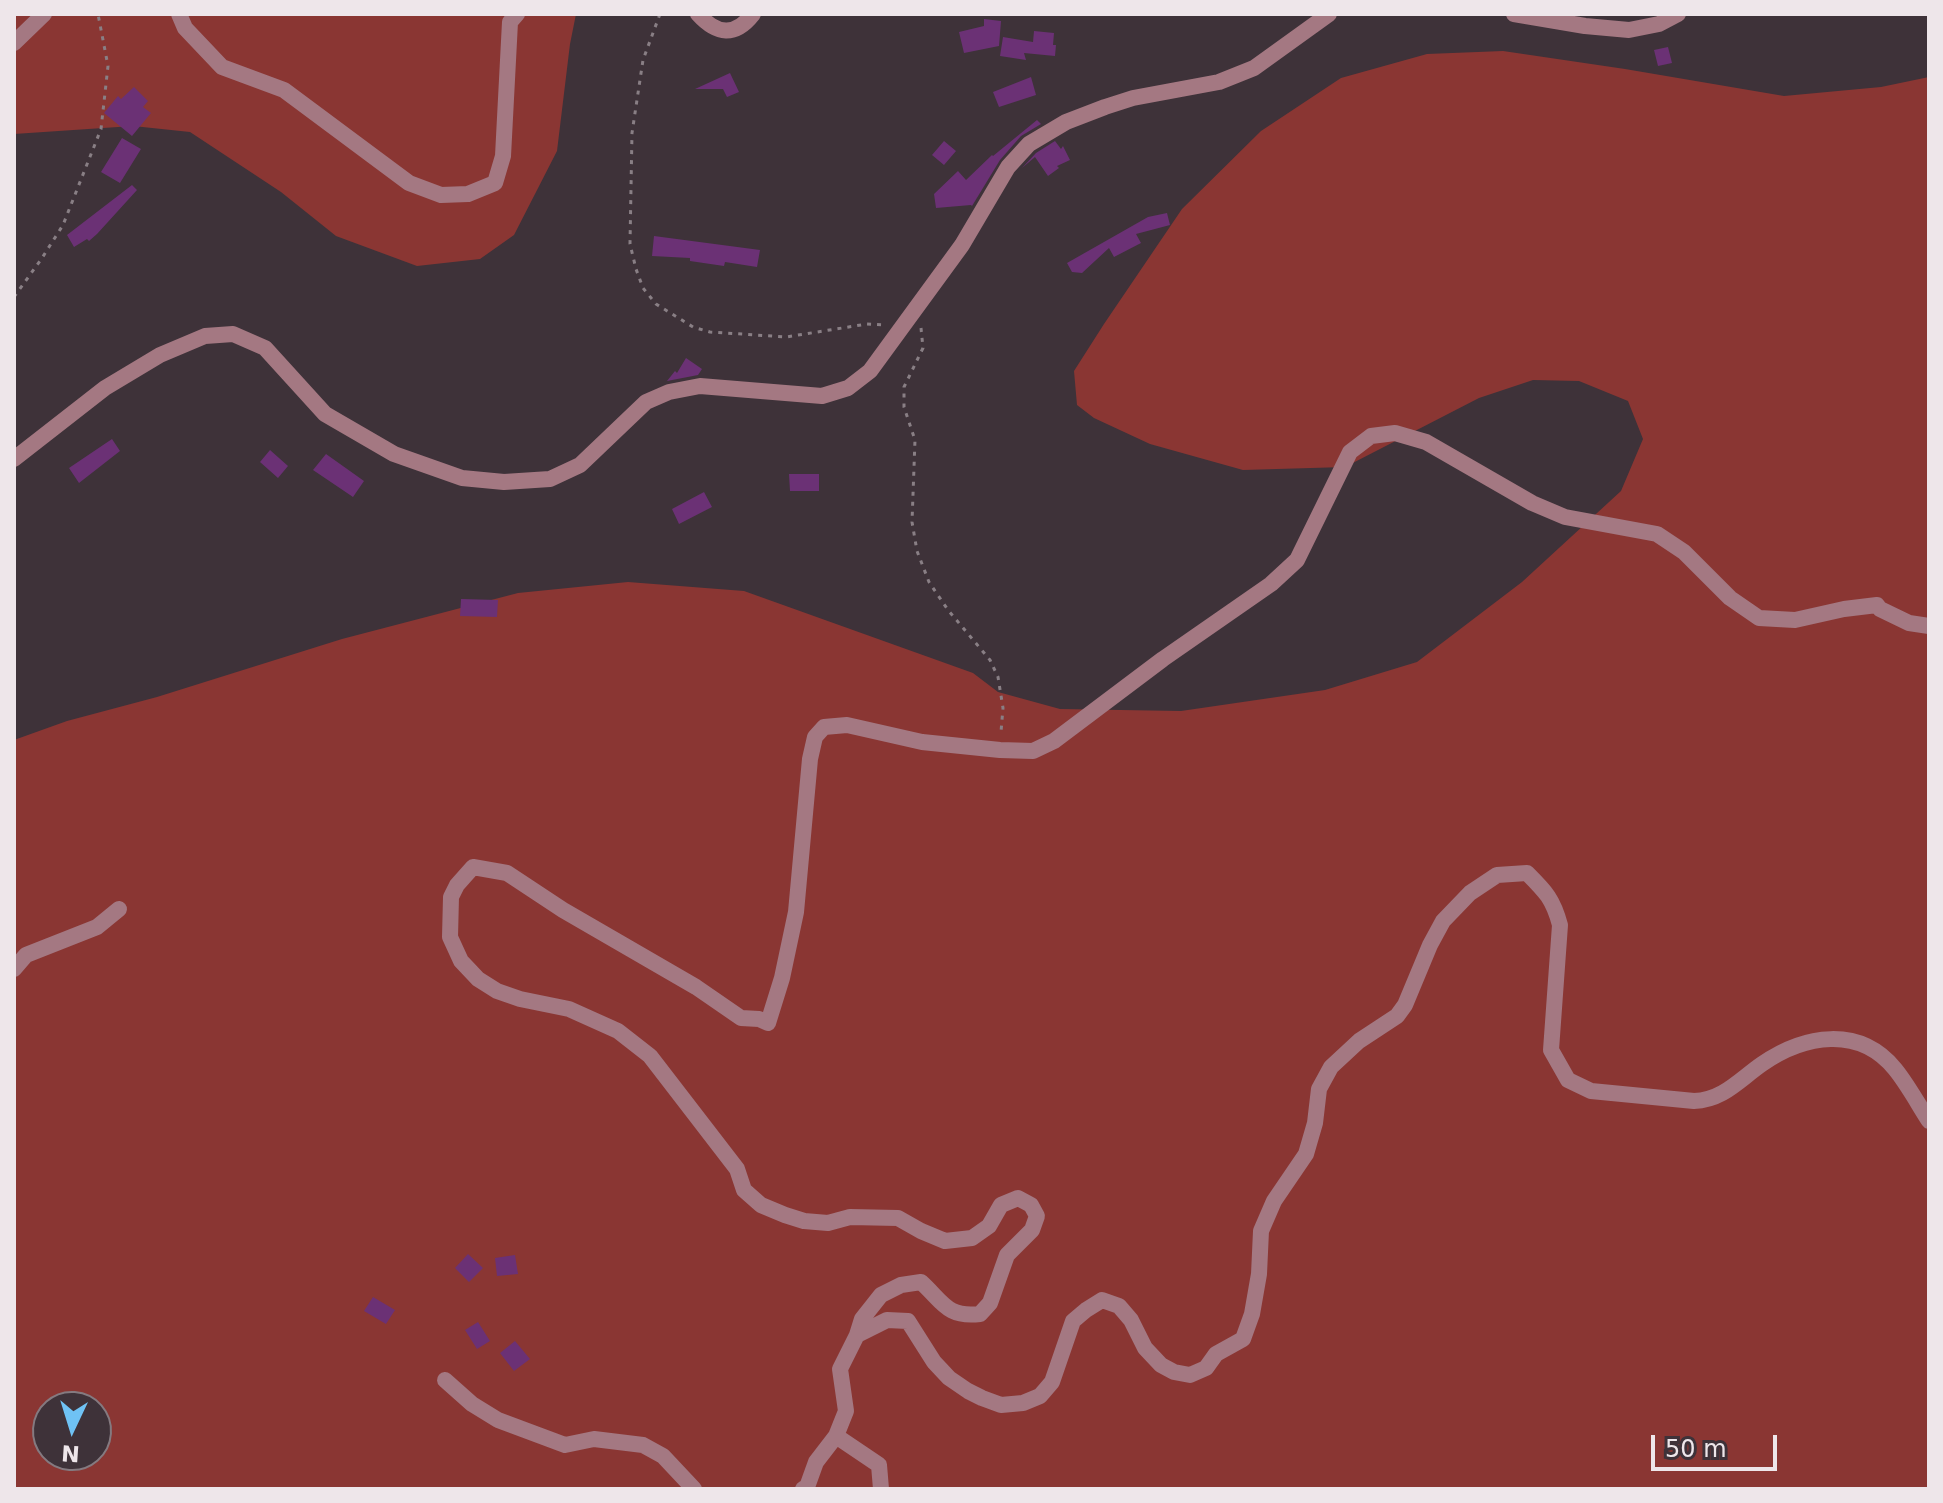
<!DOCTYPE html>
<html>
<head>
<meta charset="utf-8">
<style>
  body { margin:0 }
  #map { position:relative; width:1943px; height:1503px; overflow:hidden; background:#3e3239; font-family:"DejaVu Sans",sans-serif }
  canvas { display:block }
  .frame { position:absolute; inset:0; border:16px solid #eee6ea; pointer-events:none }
  .north { position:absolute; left:32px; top:1391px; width:80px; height:80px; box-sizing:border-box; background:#3e3239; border:2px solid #847a80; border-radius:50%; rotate:184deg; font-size:22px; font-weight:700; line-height:32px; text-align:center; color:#eee6ea }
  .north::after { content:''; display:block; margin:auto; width:28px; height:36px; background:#6fc2f4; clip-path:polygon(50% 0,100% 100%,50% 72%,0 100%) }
  .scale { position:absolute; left:1651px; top:1435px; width:126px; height:36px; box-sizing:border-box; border:4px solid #eee6ea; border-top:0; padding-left:10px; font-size:24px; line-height:28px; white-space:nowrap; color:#eee6ea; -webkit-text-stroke:6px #3e3239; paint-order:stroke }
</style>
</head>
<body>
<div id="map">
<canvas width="1943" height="1503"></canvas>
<div class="frame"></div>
<div class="north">N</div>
<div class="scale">50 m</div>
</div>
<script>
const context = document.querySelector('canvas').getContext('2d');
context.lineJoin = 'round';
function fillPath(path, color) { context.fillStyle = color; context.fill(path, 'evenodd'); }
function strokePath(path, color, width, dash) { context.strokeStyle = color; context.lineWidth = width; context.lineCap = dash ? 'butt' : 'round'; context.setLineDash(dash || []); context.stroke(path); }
fillPath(new Path2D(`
  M 14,14 L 576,14 L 570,44 L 557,151 L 514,235 L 480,259 L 417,266 L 336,236 L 281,192 L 190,132 L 133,126 L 14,134 Z
  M 1503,51 L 1625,69 L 1784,96 L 1881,87 L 1929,77 L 1929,1489 L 14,1489 L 14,740 L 67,721 L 157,697 L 342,639 L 518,593 L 628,582 L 744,591 L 973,673 L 998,692 L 1060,709 L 1181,711 L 1325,690 L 1417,662 L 1522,582 L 1621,491 L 1643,439 L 1628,401 L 1579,381 L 1533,380 L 1479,398 L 1345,467 L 1243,470 L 1150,444 L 1094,418 L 1077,405 L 1074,371 L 1104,324 L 1182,209 L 1261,131 L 1341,78 L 1427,54 ZM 48,1407 L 96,1407 L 96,1455 L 48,1455 Z`), '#8a3633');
fillPath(new Path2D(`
  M 984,19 L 1001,21 L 999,46 L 964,53 L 959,32 L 984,26 Z
  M 1034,31 L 1054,33 L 1053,45 L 1056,45 L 1055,56 L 1024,53 L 1026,60 L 1000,56 L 1003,37 L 1033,42 Z
  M 1668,47 L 1672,63 L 1658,66 L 1654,50 Z
  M 730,73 L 739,92 L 727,97 L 723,89 L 695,89 Z
  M 1031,77 L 1036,95 L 999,107 L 993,92 Z
  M 134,87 L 148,101 L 143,107 L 151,113 L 132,136 L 104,113 L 118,96 L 121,99 Z
  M 1037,120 L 1041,124 L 1021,136 L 1000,160 L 972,206 L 971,205 L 936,208 L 934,194 L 958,171 L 966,180 L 992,155 L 993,156 Z
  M 122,138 L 141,149 L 120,183 L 101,172 Z
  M 944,141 L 956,151 L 944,165 L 932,155 Z
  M 1055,141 L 1061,149 L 1063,146 L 1070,160 L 1057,166 L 1059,168 L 1048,176 L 1035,157 L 1022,168 L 1036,153 Z
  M 132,185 L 137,190 L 97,234 L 89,241 L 87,239 L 74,247 L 67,235 Z
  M 1167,213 L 1170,225 L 1136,234 L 1141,243 L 1114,257 L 1109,248 L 1082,273 L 1072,272 L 1067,263 L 1148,217 Z
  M 654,236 L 760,250 L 757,267 L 725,262 L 724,266 L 690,261 L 690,258 L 652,256 Z
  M 686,358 L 702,369 L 698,375 L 667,381 L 675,371 L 677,373 Z
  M 112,439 L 120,451 L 79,483 L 69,468 Z
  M 270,450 L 288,466 L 278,478 L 260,462 Z
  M 326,454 L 364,481 L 353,497 L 313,470 Z
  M 789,474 L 819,474 L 819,491 L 790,491 Z
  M 704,492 L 712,507 L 679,524 L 672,509 Z
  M 461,599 L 498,600 L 497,617 L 460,616 Z
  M 468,1254 L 483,1268 L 469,1282 L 455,1268 Z
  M 515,1255 L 518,1274 L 497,1276 L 495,1258 Z
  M 373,1297 L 395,1310 L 386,1324 L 364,1311 Z
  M 478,1322 L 490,1341 L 477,1349 L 465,1330 Z
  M 515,1341 L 530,1359 L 514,1371 L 500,1353 Z`), '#6b3175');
strokePath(new Path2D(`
  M 660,14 L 643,60 L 632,133 L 630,244 L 636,269 L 643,288 L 656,304 L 693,327 L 710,332 L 786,337 L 867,324 L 885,325
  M 14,297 L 42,258 L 63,225 L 101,129 L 108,66 L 98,14
  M 921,328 L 923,348 L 904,387 L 904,407 L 915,440 L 912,522 L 917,551 L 929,582 L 948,610 L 990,660 L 998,677 L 1003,708 L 1001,732`), '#897f85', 3, [4, 6]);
strokePath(new Path2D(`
  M 179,14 L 185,28 L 222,67 L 284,90 L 409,183 L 441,195 L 468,194 L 495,183 L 503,156 L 510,22 L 517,14
  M 698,14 C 717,35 735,37 753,14
  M 1514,14 L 1585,26 L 1629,30 L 1659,24 L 1678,14
  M 14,43 L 44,14
  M 14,459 L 105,388 L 160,355 L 205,336 L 233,334 L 265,348 L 325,414 L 394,454 L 462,478 L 504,482 L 550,479 L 580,465 L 646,402 L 669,392 L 700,386 L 822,396 L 848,388 L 870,371 L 962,245 L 1008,167 L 1029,144 L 1066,122 L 1105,107 L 1133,98 L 1219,82 L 1254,68 L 1329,14
  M 14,969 L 26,955 L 97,927 L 119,909
  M 857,1335 L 887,1320 L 908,1321 L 934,1362 L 949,1378 L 968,1391 L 982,1398 L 1001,1405 L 1023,1403 L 1040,1396 L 1052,1382 L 1073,1321 L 1086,1310 L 1102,1300 L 1119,1306 L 1131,1320 L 1145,1348 L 1161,1365 L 1174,1372 L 1190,1375 L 1206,1368 L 1216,1354 L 1243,1339 L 1252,1314 L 1259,1274 L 1261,1231 L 1274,1201 L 1306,1154 L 1315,1123 L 1319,1089 L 1331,1067 L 1359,1041 L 1397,1016 L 1405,1005 L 1430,945 L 1443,921 L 1470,893 L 1497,875 L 1527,873 C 1546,892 1553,899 1560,925 L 1551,1050 L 1568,1080 L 1591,1091 L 1694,1101 C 1723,1100 1739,1080 1762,1064 C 1804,1035 1859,1025 1895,1069 C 1908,1085 1918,1104 1929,1121
  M 445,1380 L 472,1404 L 498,1420 L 565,1445 L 594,1439 L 643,1445 L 663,1456 L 694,1489
  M 836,1436 L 879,1465 L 881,1489
  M 803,1489 L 807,1487 L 816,1462 L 836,1436 L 846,1411 L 840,1369 L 857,1335 L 862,1319 L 881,1295 L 901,1285 L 921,1282 C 943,1302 947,1318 980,1314 L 990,1303 L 1007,1255 L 1032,1230 L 1037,1216 L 1031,1205 L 1018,1198 L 1001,1205 L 989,1226 L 972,1238 L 945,1241 L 921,1231 L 898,1218 L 850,1217 L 828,1223 L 804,1221 L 785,1215 L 761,1205 L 744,1190 L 737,1169 L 650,1056 L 618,1031 L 569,1009 L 520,999 L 497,991 L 478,979 L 461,961 L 450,937 L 451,897 L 457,885 L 473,867 L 507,873 L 563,910 L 696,987 L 741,1018 L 759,1019 L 768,1023 L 782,978 L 796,912 L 810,759 L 815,737 L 824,727 L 847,725 L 922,742 L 1000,750 L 1033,751 L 1054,741 L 1163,659 L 1271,584 L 1297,560 L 1350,452 L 1371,436 L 1395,433 L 1426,442 L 1532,503 L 1565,517 L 1657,534 L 1684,552 L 1730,598 L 1759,618 L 1795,620 L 1844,609 L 1877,605 L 1880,609 L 1909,623 L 1929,626`), '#a47882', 16);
</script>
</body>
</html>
